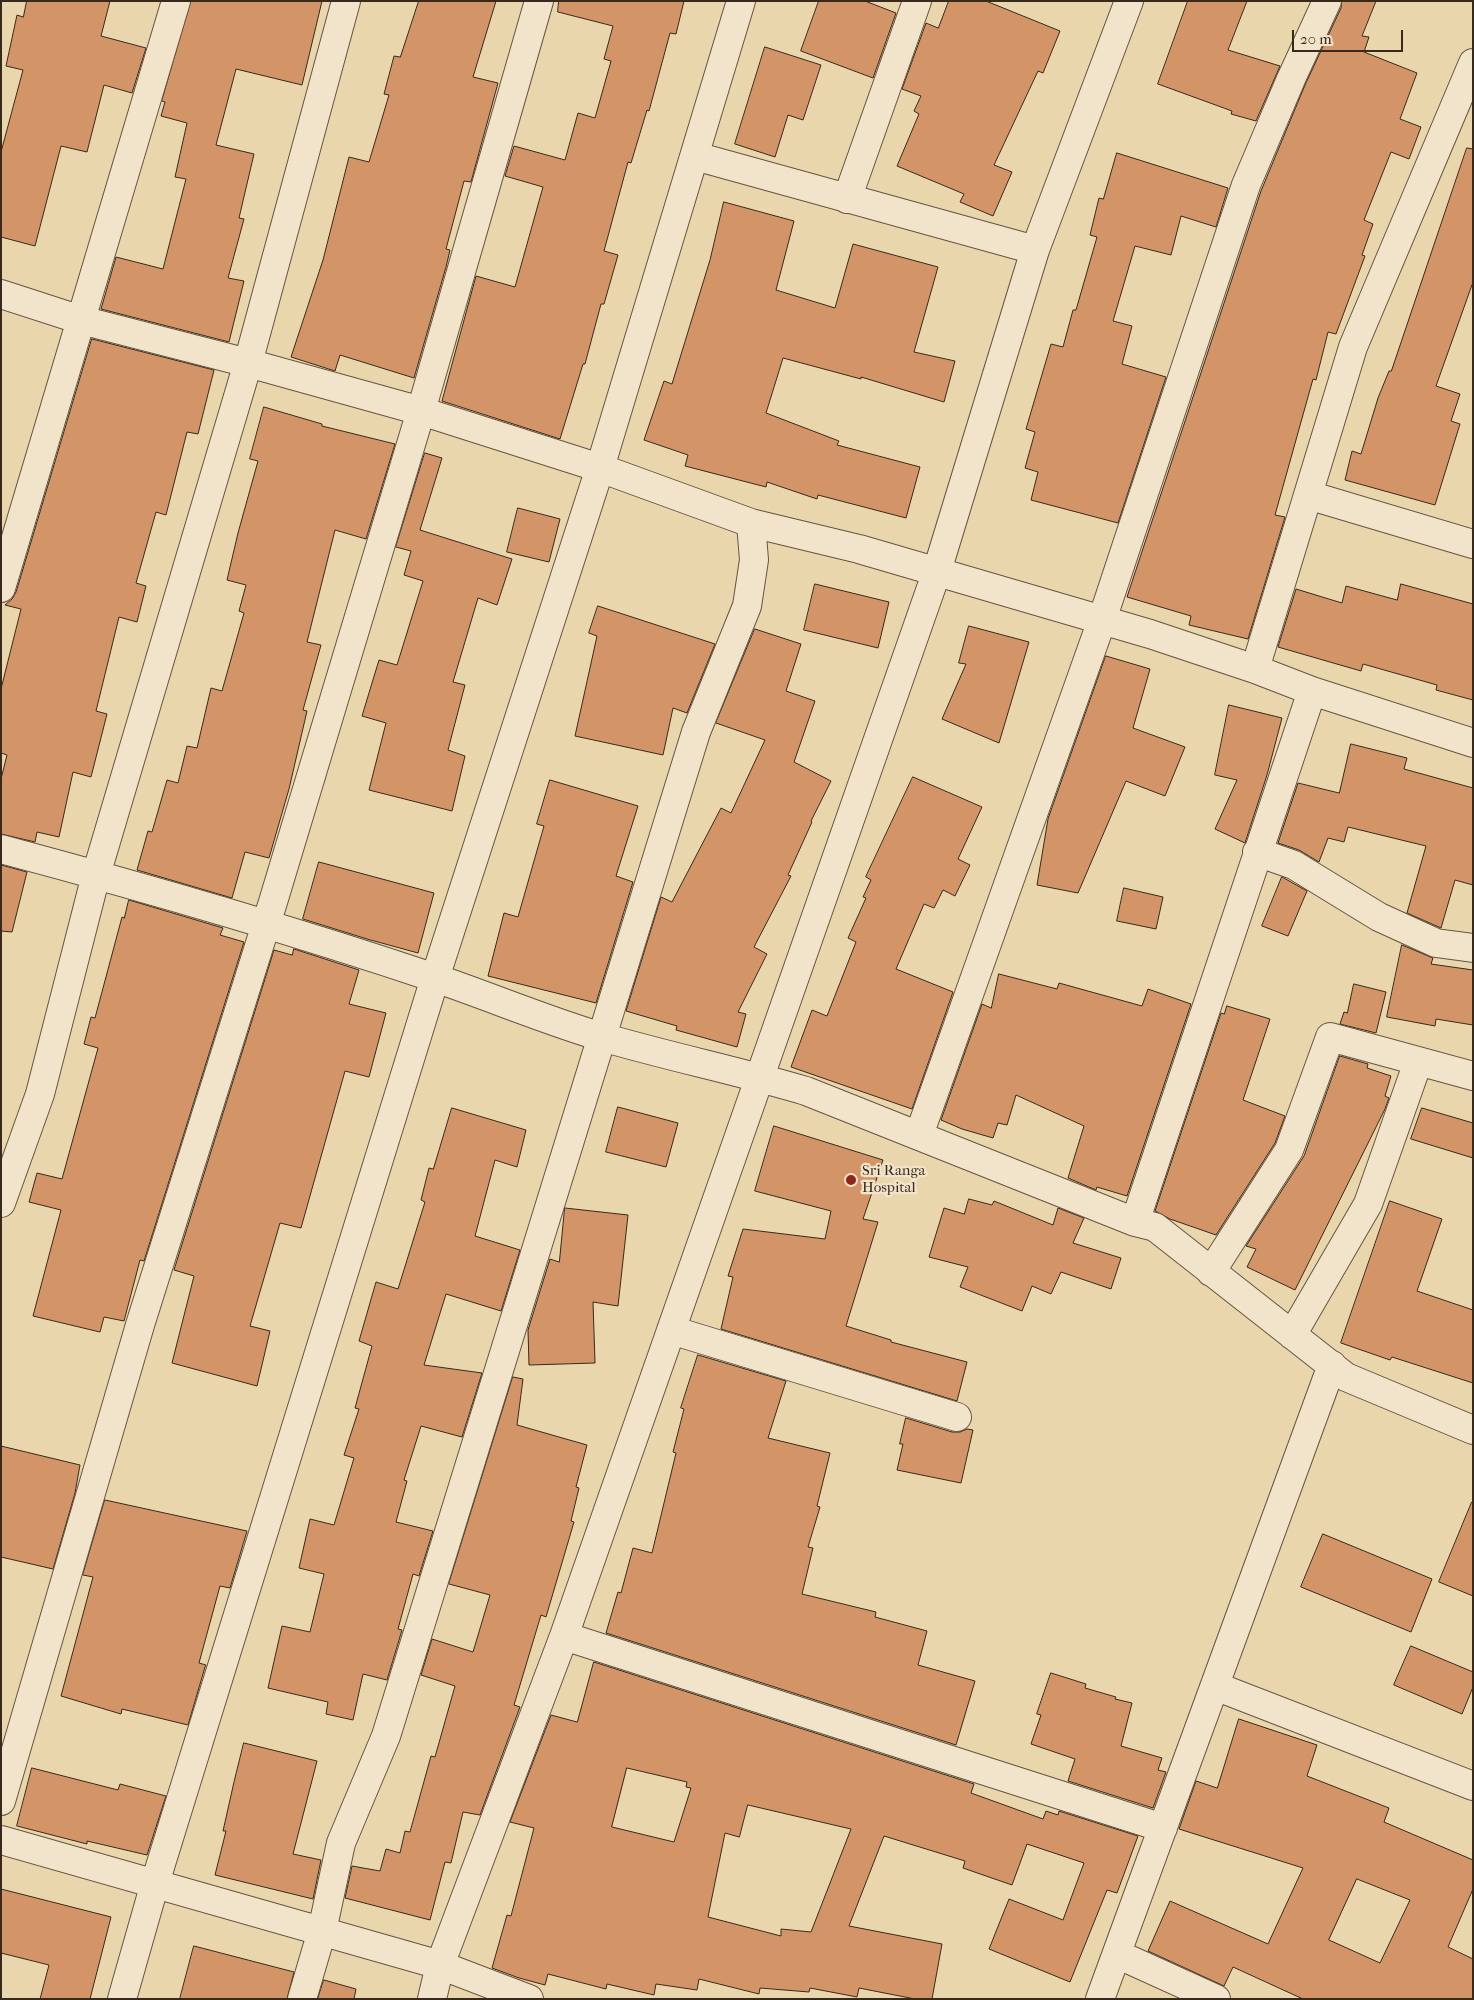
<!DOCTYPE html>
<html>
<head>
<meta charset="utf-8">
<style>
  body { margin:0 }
  #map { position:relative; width:1474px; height:2000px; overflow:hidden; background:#ead6ad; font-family:"IM FELL French Canon",serif }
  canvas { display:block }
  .frame { position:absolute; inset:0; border:2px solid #372a1c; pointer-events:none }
  .scale { position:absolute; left:1292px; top:30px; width:111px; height:22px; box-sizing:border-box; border:2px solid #372a1c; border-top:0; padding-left:6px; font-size:15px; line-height:18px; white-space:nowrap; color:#372a1c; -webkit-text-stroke:4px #f1e4ca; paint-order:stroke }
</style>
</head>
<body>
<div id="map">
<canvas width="1474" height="2000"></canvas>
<div class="frame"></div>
<div class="scale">20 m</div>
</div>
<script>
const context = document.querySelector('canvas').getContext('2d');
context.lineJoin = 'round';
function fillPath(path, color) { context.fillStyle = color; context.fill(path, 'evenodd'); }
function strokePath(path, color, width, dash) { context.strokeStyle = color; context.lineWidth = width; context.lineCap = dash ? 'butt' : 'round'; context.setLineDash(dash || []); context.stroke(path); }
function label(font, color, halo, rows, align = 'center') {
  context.font = font + ' "IM FELL French Canon",serif'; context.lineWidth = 4.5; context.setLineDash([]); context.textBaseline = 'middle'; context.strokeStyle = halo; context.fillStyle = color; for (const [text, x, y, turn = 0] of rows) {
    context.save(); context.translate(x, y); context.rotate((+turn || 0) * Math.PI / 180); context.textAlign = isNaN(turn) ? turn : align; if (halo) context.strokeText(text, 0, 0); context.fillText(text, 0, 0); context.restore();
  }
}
const building = new Path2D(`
  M 27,1 L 110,1 L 101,36 L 146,48 L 132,93 L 104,85 L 87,152 L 61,146 L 35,246 L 1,237 L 1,152 L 23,70 L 6,66 L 17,15 L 23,17 Z
  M 191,1 L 322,1 L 302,85 L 236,69 L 216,145 L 254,154 L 239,218 L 244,219 L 228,278 L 244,281 L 229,342 L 101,309 L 116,257 L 163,269 L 186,179 L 175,177 L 187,123 L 161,116 L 165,102 L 162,101 Z
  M 419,1 L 496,1 L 473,77 L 498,83 L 471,182 L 464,181 L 446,249 L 450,250 L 446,267 L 414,378 L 340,355 L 335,371 L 291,357 L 323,260 L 349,157 L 369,162 L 389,95 L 384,94 L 394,56 L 400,57 Z
  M 559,1 L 684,1 L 676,34 L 670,33 L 649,111 L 647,110 L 631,163 L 628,162 L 604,251 L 618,255 L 604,304 L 601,304 L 585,364 L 583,364 L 560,439 L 442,401 L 476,276 L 515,287 L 543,187 L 505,176 L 514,146 L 565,160 L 578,113 L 595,118 L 611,61 L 604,59 L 613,26 L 558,12 Z
  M 819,1 L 865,1 L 896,13 L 873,78 L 801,51 Z
  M 949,1 L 986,1 L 1060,31 L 1043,73 L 1038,71 L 994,165 L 1012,172 L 993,216 L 960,202 L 964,194 L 897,166 L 919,114 L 914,111 L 921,96 L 902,89 L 926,23 L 938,28 Z
  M 1188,1 L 1247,1 L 1228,50 L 1280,66 L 1256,121 L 1231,114 L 1232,111 L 1158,84 Z
  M 1342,1 L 1376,1 L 1362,36 L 1369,37 L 1364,52 L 1417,73 L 1400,119 L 1421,127 L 1409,159 L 1391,152 L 1364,220 L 1373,224 L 1362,255 L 1365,256 L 1336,334 L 1328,332 L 1316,380 L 1313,379 L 1275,515 L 1285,517 L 1248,639 L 1189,625 L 1191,616 L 1127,597 L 1261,191 L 1305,85 L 1341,8 Z
  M 765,47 L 821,65 L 803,120 L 788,115 L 775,157 L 735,144 Z
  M 1467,148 L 1473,149 L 1473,282 L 1436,386 L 1460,394 L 1451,421 L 1460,424 L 1435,505 L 1345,480 L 1352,451 L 1361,454 L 1378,398 L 1389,371 L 1391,371 Z
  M 1117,153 L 1228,188 L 1216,227 L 1181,216 L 1171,255 L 1135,246 L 1113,321 L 1132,326 L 1122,364 L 1166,377 L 1118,523 L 1031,500 L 1038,472 L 1025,468 L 1035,432 L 1026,429 L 1051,344 L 1063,347 L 1073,310 L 1076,310 L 1097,237 L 1090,235 L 1099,198 L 1103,199 Z
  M 724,202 L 794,221 L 776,290 L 835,308 L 853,244 L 938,267 L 914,352 L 955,361 L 944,402 L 861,377 L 861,379 L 783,358 L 766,413 L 839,441 L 837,445 L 920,467 L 906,518 L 818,495 L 817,499 L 767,482 L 766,487 L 685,466 L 688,455 L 644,440 L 664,381 L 672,384 L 710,260 Z
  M 92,339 L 214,370 L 198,434 L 187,432 L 166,515 L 156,512 L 136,583 L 146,586 L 137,622 L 119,617 L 96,711 L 107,714 L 91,777 L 73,772 L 59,837 L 37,832 L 35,842 L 1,834 L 1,779 L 7,755 L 1,753 L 1,689 L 21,609 L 5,605 L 12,599 L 16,592 Z
  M 264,407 L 322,424 L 322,426 L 395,444 L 366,539 L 335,530 L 307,642 L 321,645 L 303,710 L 307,711 L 289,789 L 269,858 L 245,852 L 232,898 L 137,870 L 148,831 L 152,832 L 167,780 L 178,783 L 187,746 L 197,748 L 211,688 L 222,691 L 244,613 L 239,611 L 246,585 L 227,580 L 238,533 L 258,461 L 250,459 Z
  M 425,453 L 442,458 L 420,530 L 512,559 L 497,605 L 478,598 L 453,682 L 465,685 L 448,750 L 465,756 L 452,811 L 369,790 L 386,723 L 362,716 L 379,660 L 397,665 L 423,581 L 404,575 L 411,551 L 396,547 Z
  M 518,508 L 560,519 L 549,562 L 507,552 Z
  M 815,584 L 889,602 L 878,648 L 804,630 Z
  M 1401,584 L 1473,604 L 1473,700 L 1436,690 L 1437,685 L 1363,664 L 1361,671 L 1278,647 L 1296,589 L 1342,603 L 1346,586 L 1397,600 Z
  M 598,606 L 715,644 L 687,713 L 673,708 L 663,755 L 575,736 L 597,636 L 589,633 Z
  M 969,626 L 1029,642 L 999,743 L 942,719 L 966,664 L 959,663 Z
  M 755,629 L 801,644 L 786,691 L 815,701 L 794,762 L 831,781 L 811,821 L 812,822 L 788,875 L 791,876 L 754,947 L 767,954 L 738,1012 L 746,1014 L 737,1047 L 676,1030 L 677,1026 L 626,1011 L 661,897 L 672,902 L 721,808 L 731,813 L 765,740 L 716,723 Z
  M 1106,656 L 1150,669 L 1133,728 L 1185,747 L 1165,796 L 1126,781 L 1078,893 L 1037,885 L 1048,819 Z
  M 1229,705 L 1282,718 L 1267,775 L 1245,843 L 1215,829 L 1237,780 L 1215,775 Z
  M 1351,744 L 1407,758 L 1404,769 L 1473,788 L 1473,885 L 1455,880 L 1441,928 L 1407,913 L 1426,846 L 1348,827 L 1344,842 L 1328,838 L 1319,862 L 1299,850 L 1278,843 L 1298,783 L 1339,793 Z
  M 913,777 L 982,807 L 958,859 L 970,865 L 955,896 L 943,890 L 934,908 L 924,904 L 896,969 L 953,992 L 912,1109 L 791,1067 L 812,1010 L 827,1016 L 856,942 L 848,938 L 866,898 L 863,897 L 871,880 L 866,877 Z
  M 550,780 L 638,806 L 616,876 L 633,882 L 596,1003 L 488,976 L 504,913 L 518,917 L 544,826 L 537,824 Z
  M 319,862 L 434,893 L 418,953 L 367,939 L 303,919 Z
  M 1,865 L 27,872 L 12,932 L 1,931 Z
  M 1282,877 L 1307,891 L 1288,936 L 1262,926 Z
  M 1124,888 L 1163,897 L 1156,929 L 1117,921 Z
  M 129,900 L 223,928 L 220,935 L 244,942 L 144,1261 L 140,1260 L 124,1321 L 104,1317 L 100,1332 L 33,1316 L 61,1210 L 29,1202 L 37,1173 L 62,1179 L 98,1048 L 84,1044 L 91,1017 L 95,1018 L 122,917 L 124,918 Z
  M 1402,945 L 1433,958 L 1431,964 L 1473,970 L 1473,1025 L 1436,1019 L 1435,1026 L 1387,1017 Z
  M 294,949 L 359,970 L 349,1004 L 386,1013 L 369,1077 L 345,1071 L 301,1228 L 280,1223 L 250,1326 L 270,1331 L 257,1386 L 172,1363 L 194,1276 L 174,1270 L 274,950 L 292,955 Z
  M 999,974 L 1057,989 L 1059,983 L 1142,1006 L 1148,989 L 1191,1004 L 1127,1196 L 1097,1187 L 1096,1190 L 1068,1178 L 1084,1126 L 1016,1095 L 1007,1125 L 998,1123 L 993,1138 L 962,1129 L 941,1120 L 982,1004 L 991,1008 Z
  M 1354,984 L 1386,992 L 1376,1033 L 1340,1024 L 1344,1012 L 1347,1013 Z
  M 1227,1006 L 1270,1019 L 1243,1100 L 1285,1116 L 1275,1143 L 1216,1235 L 1170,1219 L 1155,1211 L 1221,1013 L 1224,1014 Z
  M 1340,1056 L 1368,1064 L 1367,1068 L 1391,1076 L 1385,1096 L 1389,1098 L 1385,1109 L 1295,1290 L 1247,1267 L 1256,1249 L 1246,1246 L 1304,1156 Z
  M 618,1107 L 678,1123 L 666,1167 L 606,1152 Z
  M 452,1108 L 526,1130 L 517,1167 L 495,1160 L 475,1236 L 520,1250 L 501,1311 L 446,1294 L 424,1365 L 482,1373 L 462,1437 L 421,1426 L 404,1480 L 407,1481 L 396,1522 L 433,1531 L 419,1576 L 413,1574 L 398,1629 L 402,1630 L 387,1680 L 363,1674 L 353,1720 L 326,1714 L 328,1702 L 268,1688 L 282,1626 L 310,1632 L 324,1574 L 299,1568 L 310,1519 L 334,1525 L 354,1458 L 344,1455 L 359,1409 L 355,1408 L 372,1346 L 359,1341 L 376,1282 L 398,1289 L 425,1202 L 421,1200 L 429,1168 L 433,1169 Z
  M 1422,1108 L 1473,1123 L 1473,1158 L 1411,1139 Z
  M 774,1126 L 883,1160 L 863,1219 L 878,1222 L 846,1326 L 891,1340 L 891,1342 L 967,1362 L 957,1401 L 721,1329 L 733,1277 L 728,1276 L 743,1229 L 825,1239 L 831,1211 L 755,1191 Z
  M 969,1199 L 992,1205 L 994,1201 L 1053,1225 L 1058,1208 L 1084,1218 L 1073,1243 L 1121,1258 L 1111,1289 L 1061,1272 L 1051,1294 L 1032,1286 L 1022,1311 L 960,1287 L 968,1267 L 929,1257 L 944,1208 L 964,1214 Z
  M 1390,1201 L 1442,1219 L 1417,1291 L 1473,1310 L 1473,1383 L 1392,1357 L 1390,1360 L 1341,1343 Z
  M 565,1208 L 628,1215 L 618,1306 L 593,1302 L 595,1363 L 529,1365 L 528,1330 L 550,1259 L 559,1262 Z
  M 698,1355 L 786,1381 L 768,1438 L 830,1453 L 817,1506 L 820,1507 L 808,1547 L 813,1548 L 802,1594 L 876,1612 L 875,1617 L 927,1631 L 918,1665 L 975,1681 L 956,1745 L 606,1633 L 618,1592 L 621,1593 L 633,1548 L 652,1553 L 676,1453 L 673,1452 L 684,1409 L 681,1408 Z
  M 513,1377 L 523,1379 L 517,1425 L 587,1445 L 576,1487 L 579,1488 L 571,1521 L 574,1522 L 546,1617 L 541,1615 L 514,1705 L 520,1707 L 480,1815 L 463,1812 L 451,1863 L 445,1862 L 430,1920 L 345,1898 L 352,1866 L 380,1871 L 386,1849 L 400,1853 L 405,1831 L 410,1832 L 431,1756 L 435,1757 L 455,1686 L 421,1675 L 432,1639 L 473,1652 L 490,1595 L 449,1584 Z
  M 906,1418 L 952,1432 L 960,1432 L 967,1429 L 973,1430 L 961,1483 L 897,1470 L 903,1444 L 900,1444 Z
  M 1,1446 L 80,1465 L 75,1493 L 53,1569 L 1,1557 Z
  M 105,1500 L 247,1531 L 230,1588 L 220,1586 L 199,1663 L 206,1665 L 205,1667 L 188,1725 L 122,1709 L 121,1714 L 61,1696 L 93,1577 L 83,1575 Z
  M 1472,1502 L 1473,1502 L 1473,1596 L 1439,1582 Z
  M 1323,1534 L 1432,1579 L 1411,1632 L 1301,1587 Z
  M 1411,1646 L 1473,1672 L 1473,1687 L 1462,1714 L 1394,1685 Z
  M 594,1662 L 974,1784 L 971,1793 L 1043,1819 L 1046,1811 L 1058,1815 L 1059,1811 L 1138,1836 L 1117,1893 L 1107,1890 L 1070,1982 L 989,1949 L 1009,1899 L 1063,1920 L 1084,1863 L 1027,1844 L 1012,1885 L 963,1868 L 965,1861 L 884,1836 L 849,1926 L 942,1944 L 932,1999 L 915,1999 L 859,1988 L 857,1997 L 810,1988 L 809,1992 L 760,1988 L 759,1994 L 699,1979 L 697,1990 L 656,1984 L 654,1995 L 607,1984 L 606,1989 L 548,1974 L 545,1985 L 519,1978 L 492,1968 L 507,1915 L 511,1916 L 534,1828 L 510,1822 L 551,1715 L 577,1722 ZM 627,1768 L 687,1782 L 686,1787 L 691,1788 L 674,1842 L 612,1827 ZM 748,1805 L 851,1829 L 811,1932 L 781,1929 L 781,1936 L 708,1917 L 725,1833 L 739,1837 Z
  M 1051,1673 L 1086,1684 L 1085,1688 L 1116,1697 L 1115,1699 L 1132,1703 L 1121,1746 L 1162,1758 L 1158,1770 L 1166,1772 L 1153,1808 L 1068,1781 L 1075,1759 L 1031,1744 L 1041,1715 L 1037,1714 Z
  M 1239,1719 L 1317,1745 L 1307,1776 L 1389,1808 L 1384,1822 L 1473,1860 L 1473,1889 L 1448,1947 L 1473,1959 L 1473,1999 L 1303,1999 L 1233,1967 L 1224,1986 L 1148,1951 L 1170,1901 L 1268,1944 L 1303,1868 L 1179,1829 L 1196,1781 L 1217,1788 ZM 1357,1879 L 1410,1900 L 1380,1963 L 1329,1940 Z
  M 244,1743 L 317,1761 L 293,1854 L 321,1860 L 313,1899 L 215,1875 L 226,1831 L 223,1831 L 234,1782 Z
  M 32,1768 L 118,1790 L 120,1784 L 166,1796 L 147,1855 L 87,1841 L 87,1844 L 17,1826 Z
  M 1,1889 L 111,1917 L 90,1999 L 40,1999 L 49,1965 L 1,1953 Z
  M 194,1946 L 294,1972 L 287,1999 L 180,1999 Z
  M 324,1980 L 356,1989 L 354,1999 L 318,1999 Z`);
fillPath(building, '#d39468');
strokePath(building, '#372a1c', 1);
const minor = new Path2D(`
  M 847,199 L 917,1
  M 1035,250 L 1129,1
  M 1,294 L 81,320 L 248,363 L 421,411 L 600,468 L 751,523 L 859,549 L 1150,634 L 1255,669 L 1312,691 L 1473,743
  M 1308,495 L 1473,544
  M 1,588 L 176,1
  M 1255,669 L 1353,347 L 1473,63
  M 1,849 C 147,888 292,930 435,978 C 491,997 545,1020 602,1037 C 670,1057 739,1071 806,1091 L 1135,1222 L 1155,1227 L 1346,1377 L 1473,1430
  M 1257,852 L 1294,865 L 1379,917 L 1436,943 L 1473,948
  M 919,1135 L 1102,620 L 1246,185 L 1291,79 L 1327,1
  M 1,1203 L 40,1094 L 96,875 L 248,363 L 346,1
  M 1135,1222 L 1312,691
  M 1211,1272 L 1289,1150 L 1330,1037 L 1473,1076
  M 671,1330 L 957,1417
  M 1292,1335 L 1368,1204 L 1418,1062
  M 564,1636 L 1163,1828
  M 1215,1686 L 1473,1786
  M 1,1801 L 140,1325 L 273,902 L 421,411 L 539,1
  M 1,1840 L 440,1965 L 529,1999
  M 1117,1954 L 1216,1999
  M 122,1999 L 155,1883 L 435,978 L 600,468 L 741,1
  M 302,1999 L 322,1931 L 341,1843 L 386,1736 L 696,732 L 747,606 L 754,560 L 751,523
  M 432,1999 L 440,1965 L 564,1636 L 937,571 L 1035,250 L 695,156
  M 1100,1999 L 1332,1365`);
strokePath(minor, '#645540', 30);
strokePath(minor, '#f1e4ca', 28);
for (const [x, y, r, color] of [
  [851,1180,6,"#8f2418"]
]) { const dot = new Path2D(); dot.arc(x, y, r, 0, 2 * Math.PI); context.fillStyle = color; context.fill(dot); strokePath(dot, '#f1e4ca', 2); }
label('15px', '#372a1c', '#f1e4ca', [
  ["Sri Ranga",862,1171],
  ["Hospital",862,1188]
], 'left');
</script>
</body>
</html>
